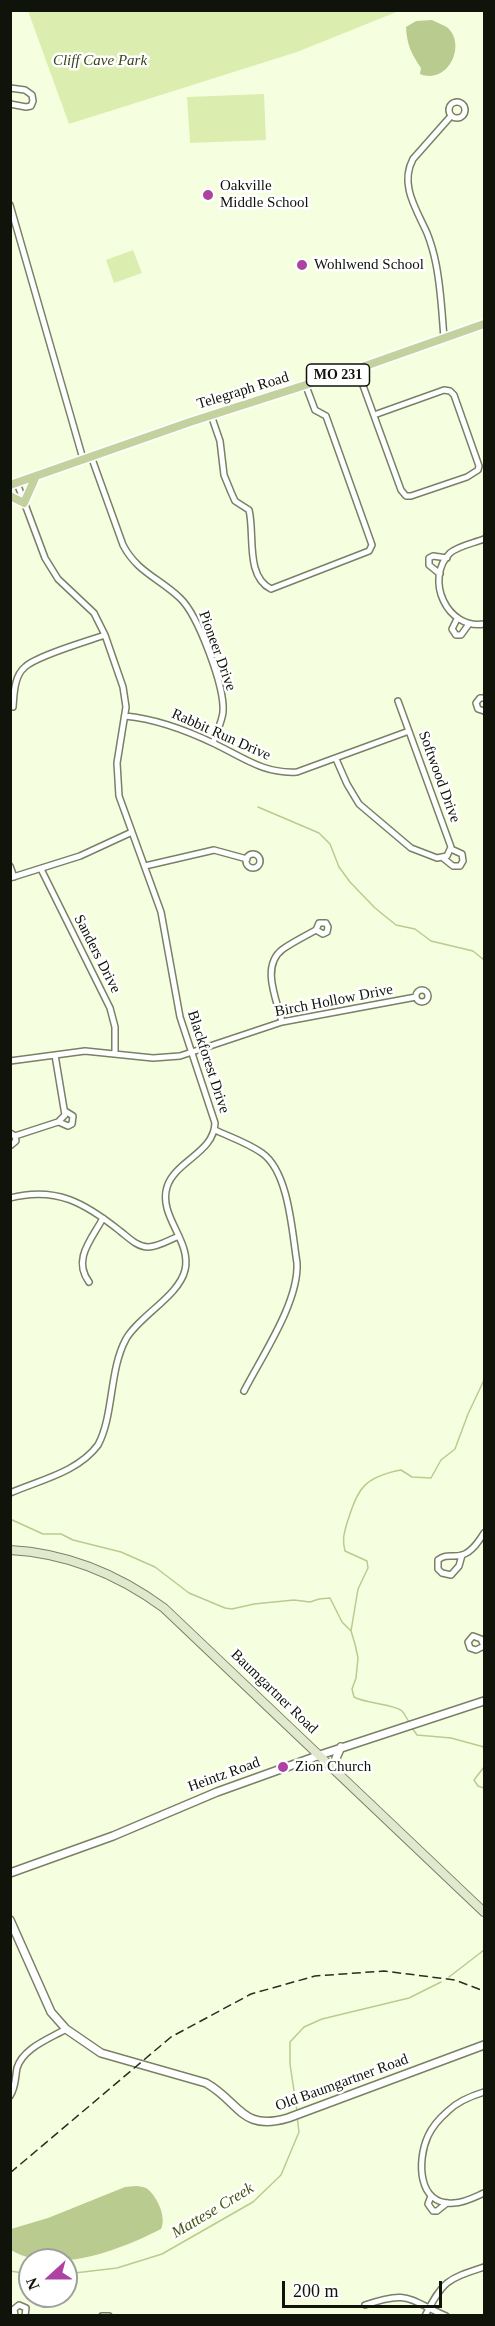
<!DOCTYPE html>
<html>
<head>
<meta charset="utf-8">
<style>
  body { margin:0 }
  #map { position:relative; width:495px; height:2326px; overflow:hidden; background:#f5ffe0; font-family:Georgia,serif }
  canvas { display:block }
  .frame { position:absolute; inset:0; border:12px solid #101309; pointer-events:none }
  .north { position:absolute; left:18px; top:2248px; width:60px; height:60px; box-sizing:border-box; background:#fff; border:2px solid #9fa19d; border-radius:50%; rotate:249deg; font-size:16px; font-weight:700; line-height:24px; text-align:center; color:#101309 }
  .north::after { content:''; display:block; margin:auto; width:21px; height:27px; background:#ad42a2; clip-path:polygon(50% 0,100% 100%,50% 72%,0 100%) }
  .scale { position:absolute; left:282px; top:2281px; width:160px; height:27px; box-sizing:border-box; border:3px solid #101309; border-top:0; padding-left:8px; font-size:18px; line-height:21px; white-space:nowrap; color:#101309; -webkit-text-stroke:4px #fff; paint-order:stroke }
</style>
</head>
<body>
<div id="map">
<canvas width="495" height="2326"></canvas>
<div class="frame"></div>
<div class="north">N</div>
<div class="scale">200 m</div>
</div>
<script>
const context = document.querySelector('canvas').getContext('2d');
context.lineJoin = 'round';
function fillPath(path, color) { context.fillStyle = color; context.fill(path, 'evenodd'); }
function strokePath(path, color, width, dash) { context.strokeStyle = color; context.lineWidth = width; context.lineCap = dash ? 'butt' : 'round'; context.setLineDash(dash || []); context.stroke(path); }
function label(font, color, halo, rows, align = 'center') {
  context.font = font + ' Georgia,serif'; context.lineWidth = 5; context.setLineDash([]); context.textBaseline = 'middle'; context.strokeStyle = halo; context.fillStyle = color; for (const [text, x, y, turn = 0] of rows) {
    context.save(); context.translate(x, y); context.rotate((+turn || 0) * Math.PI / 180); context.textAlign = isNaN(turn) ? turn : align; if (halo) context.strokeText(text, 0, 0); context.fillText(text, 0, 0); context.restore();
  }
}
fillPath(new Path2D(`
  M 28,11 L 28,10 L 399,11 L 297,52 L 69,124 Z
  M 264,94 L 266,140 L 190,143 L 187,97 Z
  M 133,250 L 142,273 L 114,283 L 106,260 Z`), '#dbeeb0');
fillPath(new Path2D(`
  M 432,20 C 437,23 445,25 449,29 C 466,47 447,85 420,74 L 421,68 C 411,53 407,45 406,27 L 416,21 Z
  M 136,2186 C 138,2186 144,2187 146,2188 C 157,2195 167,2218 161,2229 C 120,2250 54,2276 11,2250 L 11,2229 L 48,2218 L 125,2187 Z`), '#b9cb8e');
strokePath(new Path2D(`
  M 258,807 L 319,833 L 330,844 L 339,867 L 350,882 L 375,908 L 396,925 L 415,929 L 431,941 L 473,951 L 484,960
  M 10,1519 L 43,1534 L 61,1534 L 73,1540 L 121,1552 L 155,1567 L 189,1593 L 225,1608 L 232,1609 L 254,1604 L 294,1600 L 310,1602 L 319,1599 L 330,1598 L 342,1622 L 351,1631 L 355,1644 L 358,1658 L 356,1678 L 352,1689 L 354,1697 C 367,1704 394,1704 402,1711 C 405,1714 407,1720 410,1723
  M 351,1631 L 358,1589 L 368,1568 L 367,1561 L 345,1551 C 342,1539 344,1534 347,1523 C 358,1489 363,1477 401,1470 L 412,1477 L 431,1478 L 441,1460 L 455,1449 L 468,1414 L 484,1380
  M 412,1728 L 417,1735 L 451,1738 L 484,1747
  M 484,1767 L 474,1780 L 478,1786 L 484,1788
  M 449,1977 L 484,1950
  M 297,2111 L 290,2064 L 290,2042 L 304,2027 L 322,2019 L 409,1998 L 441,1982
  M 10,2271 L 30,2274
  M 66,2274 L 117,2268 L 162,2254 L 253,2202 L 281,2175 L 299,2132 L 297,2116`), '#b9cb8e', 1.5);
const minor = new Path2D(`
  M 10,88 L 25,90 L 32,95 L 33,101 L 31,106 L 26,107 L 10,104
  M449 110a8 8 0 1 1 16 0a8 8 0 1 1-16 0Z
  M 10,205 L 83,459
  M 444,338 C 442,314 441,289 436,264 C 434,254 431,243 427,233 C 417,210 399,185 413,159 L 451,116
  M 357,369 L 401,490 L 406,496 L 411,496 L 467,477 L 478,470 L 479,466 L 454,395 L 450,391 L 444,390 L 374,415
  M 211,415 L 220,441 L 224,475 L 231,492 L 235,501 L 249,510 C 255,534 245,576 271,589 L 369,551 L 372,545 L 326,416 L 315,410 L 306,386
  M 91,456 L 123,545 C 137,572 159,578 180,598 C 198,615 225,687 223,712 C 222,722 216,733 213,743
  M 484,539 C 474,543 458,546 450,553 C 424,579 447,630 484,624
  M 440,574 L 429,565 L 429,558 L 433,556 L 447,558
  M 457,619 L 452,629 L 456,635 L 461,635 L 469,624
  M 484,698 L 480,698 L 476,703 L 478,709 L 484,711
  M 13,707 C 14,694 14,676 25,667 C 36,656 88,641 105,635
  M 125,716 C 157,719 186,730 215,744 C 244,758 264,774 297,772 L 409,731
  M 336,759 L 347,784 L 359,804 L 411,848 L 437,858 L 447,856 L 451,847 L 398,701
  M246 861a7 7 0 1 1 14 0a7 7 0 1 1-14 0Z
  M 443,858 L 453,866 L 460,866 L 463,861 L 462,854 L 451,849
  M 10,866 L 14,877
  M 145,866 L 214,850 L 247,859
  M 41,869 L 110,1008 L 115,1027 L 115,1054
  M 10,878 L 80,856 L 132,832
  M416 996a6 6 0 1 1 12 0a6 6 0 1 1-12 0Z
  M 282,1022 C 277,1000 260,966 283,949 C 293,942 305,936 316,930 L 319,923 L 326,923 L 328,927 L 327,932 L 323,934 L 316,930
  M 10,1061 L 85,1051 L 153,1058 L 180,1056 L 282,1022 L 416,997
  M 59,1122 L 68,1126 L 72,1124 L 73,1116 L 65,1111
  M 215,1130 C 230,1137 248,1143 262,1153 C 289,1172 292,1232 297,1263 C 299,1302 262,1356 244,1391
  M 10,1133 L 15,1136 L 16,1141 L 10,1146
  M 15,1136 L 58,1122 L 65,1115 L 55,1055
  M 10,1198 C 56,1186 85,1203 120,1231 C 128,1237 137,1247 148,1247 C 158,1247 169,1240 179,1236
  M 89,1282 C 72,1259 92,1239 103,1218
  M 10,1493 C 40,1480 78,1472 98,1445 C 114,1415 109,1370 126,1339 C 139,1316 179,1296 185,1270 C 192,1241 158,1216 167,1187 C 175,1161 214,1153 215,1123 L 180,1017 L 161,912 L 119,796 L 117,763 L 126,707 L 123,687 L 105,635 L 94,613 L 58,579 L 45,558 L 17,483
  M 462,1555 L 459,1566 L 451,1575 L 442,1573 L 438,1569 L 438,1560 C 447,1553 452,1558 462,1555 C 472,1552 479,1541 484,1533
  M 473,1636 L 481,1639 L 484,1646 L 476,1650 L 470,1648 L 468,1642 Z
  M 484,2092 C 471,2096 458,2101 448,2111 C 440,2118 432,2127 428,2136 C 417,2160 417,2206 454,2203 C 464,2203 475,2197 484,2193
  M 10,2096 C 16,2087 15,2078 17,2068 C 23,2048 49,2039 66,2029
  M 431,2196 L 428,2204 L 433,2211 L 437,2211 L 447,2203
  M 365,2305 C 409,2290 407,2299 446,2316
  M 15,2316 L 14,2309 L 19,2305 L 26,2308 L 25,2316
  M 102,2316 L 109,2316
  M 425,2316 C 443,2280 448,2279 484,2267`);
const tertiary = new Path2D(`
  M 338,1771 L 336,1758 L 341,1747
  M 10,1873 L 113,1836 L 217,1792 L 320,1755 L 484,1701
  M 10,1920 L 51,2012 L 66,2029 L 101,2053 L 206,2083 C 240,2102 241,2132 288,2118 L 484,2045`);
const secondary = new Path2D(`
  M 10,1550 C 67,1553 119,1575 164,1608 L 484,1912`);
const primary = new Path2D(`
  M 10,485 L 190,422 L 368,365 L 484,324
  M 10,496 L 24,503 L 36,476`);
strokePath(minor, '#788166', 8);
strokePath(tertiary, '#788166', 10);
strokePath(secondary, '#788166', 10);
strokePath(primary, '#fff', 11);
strokePath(minor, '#fff', 5);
strokePath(tertiary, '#fff', 7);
strokePath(secondary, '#e1e8ce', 8);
strokePath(primary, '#c3d19e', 8);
strokePath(new Path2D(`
  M 10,2173 L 171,2037 L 251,1994 L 315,1976 L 384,1971 L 455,1980 L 484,1991`), '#2a2e21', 1.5, [9, 4.5]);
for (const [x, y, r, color] of [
  [208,195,6,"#ad42a2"],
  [302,265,6,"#ad42a2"],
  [283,1767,6,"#ad42a2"]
]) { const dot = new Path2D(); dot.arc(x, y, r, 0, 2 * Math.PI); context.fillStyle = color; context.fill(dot); strokePath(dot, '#fff', 2); }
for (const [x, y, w] of [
  [338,375,63]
]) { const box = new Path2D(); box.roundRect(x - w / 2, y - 11, w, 22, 4.5); context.fillStyle = '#fff'; context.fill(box); strokePath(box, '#101309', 1.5); }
label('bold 14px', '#101309', null, [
  ["MO 231",338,375]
]);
label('italic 15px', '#394417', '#fff', [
  ["Cliff Cave Park",100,61]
]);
label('15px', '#101309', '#fff', [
  ["Oakville",220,186],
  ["Middle School",220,203],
  ["Wohlwend School",314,265],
  ["Zion Church",295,1767]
], 'left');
label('15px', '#101309', '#fff', [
  ["Telegraph Road",243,391,-17],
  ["Pioneer Drive",217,651,70],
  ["Rabbit Run Drive",221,735,24],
  ["Softwood Drive",439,777,70],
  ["Sanders Drive",97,954,63],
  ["Birch Hollow Drive",334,1001,-11],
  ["Blackforest Drive",208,1062,72],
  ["Baumgartner Road",274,1692,44],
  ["Heintz Road",224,1775,-20],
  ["Old Baumgartner Road",342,2083,-20]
]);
label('italic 16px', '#475613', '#fff', [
  ["Mattese Creek",213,2211,-31]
]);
</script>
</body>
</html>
